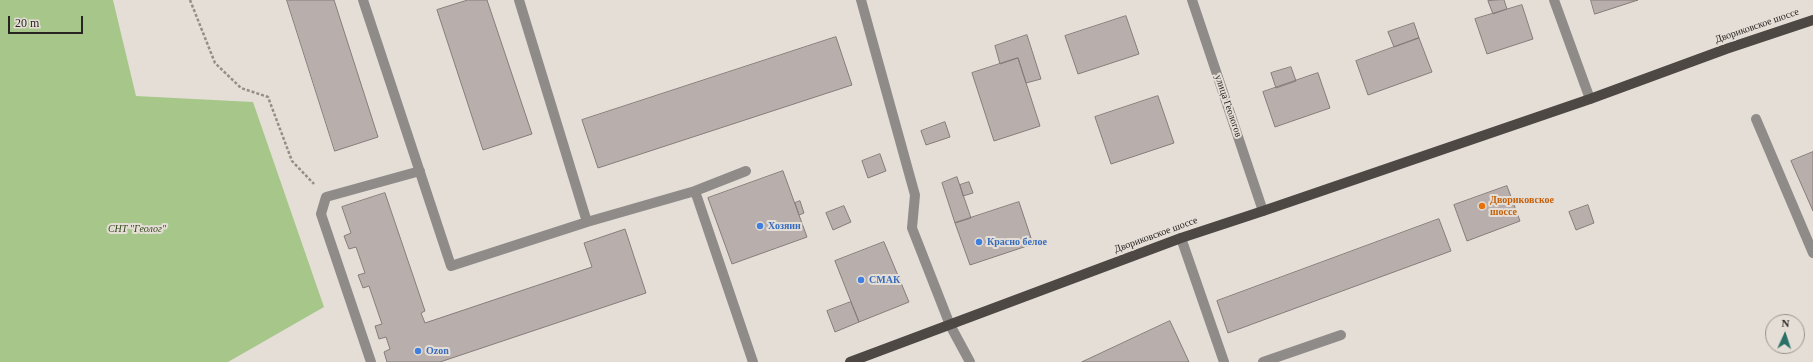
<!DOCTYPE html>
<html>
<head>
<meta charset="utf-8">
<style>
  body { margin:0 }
  #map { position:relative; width:1813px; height:362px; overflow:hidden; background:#e5ded7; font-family:Georgia,serif }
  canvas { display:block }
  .north { position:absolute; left:1765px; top:314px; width:40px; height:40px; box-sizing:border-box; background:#e5ded7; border:1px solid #99948f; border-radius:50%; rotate:3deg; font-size:11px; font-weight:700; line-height:16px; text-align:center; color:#272422 }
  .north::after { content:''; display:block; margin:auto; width:14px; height:18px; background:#297067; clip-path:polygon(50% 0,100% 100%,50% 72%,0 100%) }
  .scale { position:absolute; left:8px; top:16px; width:75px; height:18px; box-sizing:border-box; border:2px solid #272422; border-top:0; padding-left:5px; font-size:12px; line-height:14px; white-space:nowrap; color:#272422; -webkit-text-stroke:3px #e5ded7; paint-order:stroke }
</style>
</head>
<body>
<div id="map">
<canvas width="1813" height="362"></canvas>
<div class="north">N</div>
<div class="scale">20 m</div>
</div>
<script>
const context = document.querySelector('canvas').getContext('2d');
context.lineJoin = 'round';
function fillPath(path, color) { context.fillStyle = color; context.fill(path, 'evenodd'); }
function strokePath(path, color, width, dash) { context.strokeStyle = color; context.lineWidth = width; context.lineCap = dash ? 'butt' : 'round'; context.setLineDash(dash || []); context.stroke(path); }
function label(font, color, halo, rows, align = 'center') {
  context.font = font + ' Georgia,serif'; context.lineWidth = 4; context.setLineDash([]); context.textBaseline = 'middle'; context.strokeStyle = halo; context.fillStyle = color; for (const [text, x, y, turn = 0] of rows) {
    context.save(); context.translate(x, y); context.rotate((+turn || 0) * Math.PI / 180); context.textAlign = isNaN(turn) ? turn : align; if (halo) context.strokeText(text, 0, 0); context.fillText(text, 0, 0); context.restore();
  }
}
fillPath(new Path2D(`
  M 0,0 L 113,0 L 136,96 L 253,102 L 324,307 L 228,362 L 0,362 Z`), '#a7c78a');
const building = new Path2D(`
  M 287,0 L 334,0 L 378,137 L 335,151 Z
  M 468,0 L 487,0 L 532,134 L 483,150 L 437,10 Z
  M 1504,0 L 1507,9 L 1493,14 L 1488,1 Z
  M 1591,0 L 1638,0 L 1595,14 Z
  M 1522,5 L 1533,39 L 1487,54 L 1475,19 Z
  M 1126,16 L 1139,54 L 1078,74 L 1065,36 Z
  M 1414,23 L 1419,38 L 1394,47 L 1388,32 Z
  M 1027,35 L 1041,79 L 1026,83 L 1018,58 L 1000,64 L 995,46 Z
  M 836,37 L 852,85 L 598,168 L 582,120 Z
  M 1419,38 L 1432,72 L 1368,95 L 1356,61 Z
  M 1018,58 L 1040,126 L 994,141 L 972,73 Z
  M 1291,67 L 1296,81 L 1276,88 L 1271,73 Z
  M 1318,73 L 1330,108 L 1275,127 L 1263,92 Z
  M 1158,96 L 1174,143 L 1111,164 L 1095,117 Z
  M 945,122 L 950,137 L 926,145 L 921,131 Z
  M 1813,152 L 1813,211 L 1791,161 Z
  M 880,154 L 886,171 L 868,178 L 862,161 Z
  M 783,171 L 807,237 L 732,264 L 708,198 Z
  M 957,177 L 971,218 L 955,223 L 942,183 Z
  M 969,182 L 973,193 L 963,196 L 960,185 Z
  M 1507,186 L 1520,221 L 1467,241 L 1454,205 Z
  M 385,193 L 425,311 L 421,313 L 425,323 L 592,267 L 584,243 L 625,229 L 646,293 L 440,362 L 387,362 L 384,352 L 390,349 L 386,337 L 379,339 L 375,326 L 382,324 L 369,286 L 363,288 L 358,275 L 365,273 L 356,247 L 349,249 L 344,236 L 351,233 L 342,207 Z
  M 800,201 L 804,213 L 799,215 L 795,203 Z
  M 1019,202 L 1033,244 L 970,265 L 955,223 Z
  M 1588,205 L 1594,223 L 1576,230 L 1569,212 Z
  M 844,206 L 851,222 L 833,230 L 826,213 Z
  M 1439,219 L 1451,251 L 1228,333 L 1217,301 Z
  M 884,242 L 909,302 L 859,322 L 835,261 Z
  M 851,302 L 859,322 L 835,332 L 827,311 Z
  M 1170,321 L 1189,362 L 1082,362 Z`);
fillPath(building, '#b8aeab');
strokePath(building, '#867d7a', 1);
strokePath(new Path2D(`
  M 190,0 L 215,63 L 241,88 L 268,97 L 292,161 L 314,184`), '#938e89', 2.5, [3, 2]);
strokePath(new Path2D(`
  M 363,0 L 451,266 L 587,222 L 695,191
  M 519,0 L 587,222
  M 861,0 L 915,195 L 912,228 L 950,325 L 970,362
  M 1192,0 L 1263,211
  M 1554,0 L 1590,99
  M 1756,119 L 1813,253
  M 746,171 L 695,191 L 753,362
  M 1181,238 L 1224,362
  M 371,362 L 321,214 L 326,197 L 420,171
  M 1263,362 L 1341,335`), '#8e8b89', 10);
strokePath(new Path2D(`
  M 850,362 L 1181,238 L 1263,211 L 1590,99 L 1726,49 L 1813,20`), '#4d4844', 10);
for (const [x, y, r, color] of [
  [1482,206,4,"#e8710a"],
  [760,226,4,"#3f7fe0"],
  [979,242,4,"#3f7fe0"],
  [861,280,4,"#3f7fe0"],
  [418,351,4,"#3f7fe0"]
]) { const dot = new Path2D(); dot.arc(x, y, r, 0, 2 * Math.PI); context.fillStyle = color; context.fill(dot); strokePath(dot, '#e5ded7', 1.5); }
label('10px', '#272422', '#e5ded7', [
  ["Двориковское шоссе",1757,26,-19],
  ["улица Геологов",1228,106,71],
  ["Двориковское шоссе",1156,235,-20]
]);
label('bold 10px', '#c56008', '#e5ded7', [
  ["Двориковское",1490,200],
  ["шоссе",1490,212]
], 'left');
label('bold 10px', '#366cbe', '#e5ded7', [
  ["Хозяин",768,226],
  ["Красно белое",987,242],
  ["СМАК",869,280],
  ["Ozon",426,351]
], 'left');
label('italic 10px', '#324818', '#e5ded7', [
  ["СНТ \"Геолог\"",137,229]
]);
</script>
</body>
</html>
